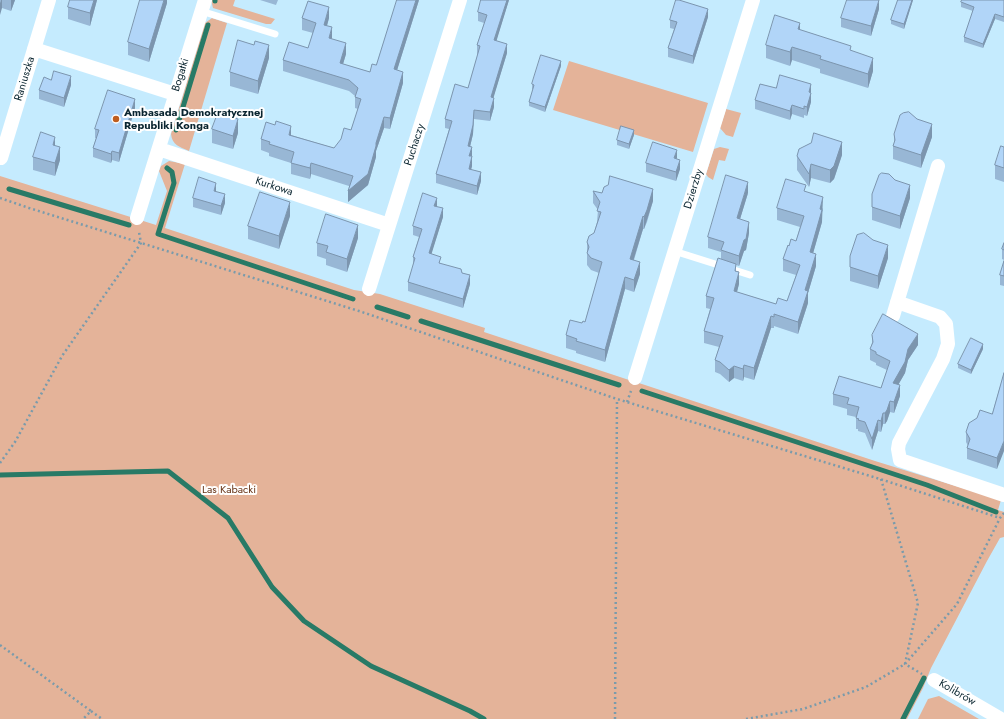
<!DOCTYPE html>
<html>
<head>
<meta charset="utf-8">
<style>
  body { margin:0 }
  canvas { display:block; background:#c5ebfe }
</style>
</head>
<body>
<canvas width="1004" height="719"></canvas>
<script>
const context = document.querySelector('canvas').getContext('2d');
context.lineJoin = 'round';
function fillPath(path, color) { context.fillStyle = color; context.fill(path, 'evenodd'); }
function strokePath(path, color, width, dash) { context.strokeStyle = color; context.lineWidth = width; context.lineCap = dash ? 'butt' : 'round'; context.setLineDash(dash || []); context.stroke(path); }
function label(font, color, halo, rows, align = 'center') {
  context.font = font + ' Jost,sans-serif'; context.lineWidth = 4; context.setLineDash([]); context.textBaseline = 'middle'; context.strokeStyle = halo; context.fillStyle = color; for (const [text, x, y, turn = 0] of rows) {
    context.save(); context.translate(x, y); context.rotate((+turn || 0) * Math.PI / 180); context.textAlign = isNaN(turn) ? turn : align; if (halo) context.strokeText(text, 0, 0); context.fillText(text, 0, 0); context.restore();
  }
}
fillPath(new Path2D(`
  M 211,0 L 235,0 L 233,6 L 275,19 L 271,24 L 266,24 L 213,8 Z
  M 212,18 L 227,23 L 189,151 C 180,147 172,145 171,134 L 205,23 Z
  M 569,61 L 708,103 L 693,152 L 553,110 Z
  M 726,109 L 741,113 L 733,137 L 726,135 L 720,128 Z
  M 720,147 L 729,149 L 725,161 L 719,160 L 713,180 L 708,177 L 706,174 L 714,149 Z
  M 169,161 L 185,164 L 165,228 L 354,290 L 380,294 L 485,328 L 484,332 L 626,379 L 645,385 L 875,461 L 1001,500 L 998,510 L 1004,512 L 1004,537 L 1000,538 L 987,561 L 931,668 L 923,688 L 907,719 L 0,719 L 0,176 L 156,225 L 167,191 L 159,171 L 161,166 Z
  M 939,696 L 979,719 L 918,719 L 928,699 Z`), '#e4b399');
strokePath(new Path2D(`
  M 215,1 L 215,0
  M 176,130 L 208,25
  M 167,168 L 172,172 L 174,183 L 158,234 L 353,299
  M 9,189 L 129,225
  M 377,307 L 408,317
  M 421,321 L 619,385
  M 642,391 L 927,485 L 996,512
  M 0,475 L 168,471 L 228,518 L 272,587 L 304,621 L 371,666 L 470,711 L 484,719
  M 903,719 L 924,678`), '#287a66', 5);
strokePath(new Path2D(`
  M 0,198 L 29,208 L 359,311 L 617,399 L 880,479 L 1000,518
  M 627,402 L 631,391
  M 0,463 L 15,442 L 62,356 L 141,243 L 139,232
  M 881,479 L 918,603 L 905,664 L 922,674
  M 0,645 L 91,711 L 83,719
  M 91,711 L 102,719
  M 615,719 L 617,399
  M 746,719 L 803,709 L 866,687 L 905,664 L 957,604 L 1000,518 L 1004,513`), '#7a9bab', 2.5, [2, 3]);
strokePath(new Path2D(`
  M 201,11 L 275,34
  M 674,251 L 750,275`), '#fff', 7);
strokePath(new Path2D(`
  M 34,49 L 175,94
  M 159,149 L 389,225
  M 1,158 L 49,0
  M 137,218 L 205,0
  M 369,289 L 460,0
  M 897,302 L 940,317 L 946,324 L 948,344 L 943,359 L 899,443 L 898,449 L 900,460 L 1004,495
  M 893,316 L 938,166
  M 635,378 L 753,0
  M 934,680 L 1001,719`), '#fff', 14);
fillPath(new Path2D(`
  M 0,0 L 15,0 L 11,11 L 2,8 Z
  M 97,0 L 90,26 L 68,19 L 68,7 Z
  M 167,0 L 167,3 L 149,62 L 128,55 L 128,42 Z
  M 260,0 L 278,0 L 276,5 Z
  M 419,0 L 397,70 L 403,83 L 390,129 L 384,128 L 376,151 L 376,157 L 368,185 L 348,202 L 349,186 L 311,174 L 310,179 L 291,174 L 291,163 L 269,156 L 269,153 L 261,150 L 261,139 L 291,135 L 334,148 L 351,130 L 358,109 L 355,108 L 355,96 L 349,91 L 283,71 L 283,60 L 308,48 L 313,33 L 302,30 L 302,18 L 329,18 L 327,26 L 332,39 L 346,54 L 343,64 L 370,72 L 376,65 Z
  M 509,0 L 496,41 L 507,53 L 493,98 L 494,107 L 490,121 L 474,119 L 473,134 L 470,147 L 472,156 L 472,166 L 471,169 L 481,181 L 477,195 L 436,183 L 436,174 L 449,129 L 445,128 L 445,119 L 468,88 L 478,54 L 477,54 L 477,45 L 484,23 L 478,21 L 478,12 Z
  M 898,0 L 913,0 L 904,29 L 891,24 L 891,20 Z
  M 1004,0 L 1004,22 L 995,19 L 983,48 L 964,42 L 964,37 L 973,11 L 961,7 L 961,2 Z
  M 879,9 L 871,36 L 841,27 L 841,18 Z
  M 708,17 L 693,64 L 668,57 L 668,48 L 674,29 L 670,28 L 670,20 Z
  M 800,30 L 851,51 L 873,71 L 868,88 L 820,73 L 820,69 L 792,60 L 790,66 L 766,58 L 766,45 Z
  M 269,58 L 258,94 L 230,86 L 230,72 Z
  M 561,66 L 545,112 L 529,106 L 529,102 L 533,89 L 532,89 L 532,84 Z
  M 811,84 L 811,102 L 807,116 L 804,115 L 804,118 L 792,114 L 790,120 L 755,109 L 755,100 L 776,88 Z
  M 71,85 L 64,107 L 39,99 L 39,90 Z
  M 135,108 L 119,162 L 112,160 L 111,163 L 93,157 L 93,148 L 96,138 L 95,138 L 95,129 Z
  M 917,119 L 932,137 L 921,168 L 893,159 L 893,146 L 894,143 L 894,134 Z
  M 212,129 L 238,133 L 233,149 L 212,143 Z
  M 634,135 L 629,149 L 617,145 L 617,140 Z
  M 55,146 L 60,160 L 55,176 L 33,170 L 33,157 Z
  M 1004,147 L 1004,182 L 995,179 L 995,165 Z
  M 842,155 L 834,179 L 830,183 L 811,178 L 809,187 L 797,170 L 797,156 Z
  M 677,159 L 680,169 L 676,181 L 646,172 L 646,163 Z
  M 593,191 L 602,193 L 653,201 L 647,222 L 644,229 L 643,229 L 634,260 L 640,274 L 634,292 L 625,289 L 605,362 L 576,353 L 576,351 L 566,348 L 566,335 L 582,323 L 585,322 L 599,273 L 591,270 L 587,265 L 587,242 L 594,233 L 597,222 L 598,210 L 593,203 Z
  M 216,192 L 225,203 L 221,215 L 193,207 L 193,198 Z
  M 806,192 L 823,209 L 822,213 L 822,222 L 813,253 L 816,266 L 808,293 L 808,303 L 798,334 L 774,326 L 774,328 L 771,328 L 754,380 L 744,377 L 743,381 L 734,378 L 729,382 L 720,374 L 715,372 L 715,360 L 719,347 L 704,343 L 704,331 L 710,309 L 706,308 L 706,296 L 721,259 L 721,252 L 708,248 L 708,237 L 748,193 L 740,219 L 749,233 L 746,250 L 744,251 L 739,266 L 736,265 L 736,271 L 739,284 L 737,292 L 776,304 L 787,301 L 796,275 L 783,271 L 783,259 L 789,246 L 796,241 L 800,227 L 777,220 L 777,208 Z
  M 872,194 L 910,198 L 900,229 L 872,220 Z
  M 437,206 L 443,217 L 431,254 L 441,264 L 462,273 L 470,284 L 463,308 L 408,291 L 408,282 L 413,266 L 413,257 L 419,237 L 413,235 L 413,226 Z
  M 290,216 L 279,249 L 248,239 L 248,226 Z
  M 358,238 L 347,272 L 326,265 L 326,259 L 317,256 L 317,243 Z
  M 873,240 L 888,258 L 878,289 L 850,281 L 850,256 Z
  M 1004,243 L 1004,260 L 1002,259 L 1002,249 Z
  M 1004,261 L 1004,286 L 1000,285 L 1000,275 Z
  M 872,335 L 918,345 L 908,360 L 905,373 L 898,385 L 900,396 L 894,413 L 890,412 L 887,421 L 885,424 L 883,424 L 881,432 L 878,431 L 872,450 L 865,433 L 858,431 L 858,429 L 856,429 L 856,417 L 847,415 L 847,409 L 833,405 L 833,394 L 881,388 L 887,370 L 876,365 L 876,363 L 870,360 L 870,349 L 872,343 Z
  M 983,349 L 971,374 L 958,368 L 958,364 Z
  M 1004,373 L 997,469 L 967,459 L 967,448 L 968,446 L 966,442 L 966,432 L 992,414 Z`), '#98b7d5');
fillPath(new Path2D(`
  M 1,0 L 2,0 L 2,8 L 0,15 L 0,3 Z
  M 11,0 L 15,0 L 11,11 Z
  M 94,0 L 97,0 L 90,26 L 90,13 Z
  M 164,0 L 167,0 L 167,3 L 149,62 L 149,49 Z
  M 416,0 L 419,0 L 394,80 L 394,69 Z
  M 507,0 L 509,0 L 494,49 L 494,40 Z
  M 879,0 L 879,9 L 871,36 L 871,26 Z
  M 912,0 L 913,0 L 904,29 L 904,24 Z
  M 329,7 L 329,18 L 324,36 L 324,25 Z
  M 708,9 L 708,17 L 693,64 L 693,56 Z
  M 995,14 L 995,19 L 983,48 L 983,44 Z
  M 800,23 L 800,36 L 798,29 Z
  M 332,27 L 332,38 L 329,49 L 329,38 Z
  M 346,43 L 346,54 L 340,74 L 340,63 Z
  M 507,44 L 507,53 L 491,106 L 491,97 Z
  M 269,45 L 269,58 L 258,94 L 258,81 Z
  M 792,47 L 792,60 L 790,66 L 790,52 Z
  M 873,58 L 873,71 L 868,88 L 868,74 Z
  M 561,61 L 561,66 L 545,112 L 545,107 Z
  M 403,72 L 403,83 L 390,129 L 390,118 Z
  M 71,76 L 71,85 L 64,107 L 64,98 Z
  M 811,84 L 811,102 L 807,116 L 807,107 L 809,92 Z
  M 494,98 L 494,107 L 490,121 L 490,112 Z
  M 135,99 L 135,108 L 119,162 L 119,153 Z
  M 792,105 L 792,114 L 790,120 L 790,111 Z
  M 474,110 L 473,134 L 468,155 L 468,146 Z
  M 384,117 L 384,128 L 376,151 L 376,157 L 368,185 L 348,202 L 348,191 L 376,143 Z
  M 238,119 L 238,133 L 233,149 L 233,136 Z
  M 932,124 L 932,137 L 921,168 L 921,155 Z
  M 291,126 L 291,137 L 289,135 Z
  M 634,130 L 634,135 L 629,149 L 629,144 Z
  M 55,137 L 55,150 L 53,145 Z
  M 842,142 L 842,155 L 834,179 L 830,183 L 830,170 Z
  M 60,147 L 60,160 L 55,176 L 55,163 Z
  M 472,147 L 472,156 L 469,156 Z
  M 677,150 L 677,159 L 674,158 Z
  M 112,151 L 112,160 L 111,163 L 111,154 Z
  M 472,156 L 472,166 L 469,178 L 469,169 Z
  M 680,160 L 680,169 L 676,181 L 676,172 Z
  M 311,163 L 311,174 L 310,179 L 310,168 Z
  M 811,164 L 811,178 L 809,187 L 809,174 Z
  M 481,172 L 481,181 L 477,195 L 477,186 Z
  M 748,182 L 748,193 L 737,229 L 737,218 Z
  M 216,183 L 216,192 L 214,191 Z
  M 910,185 L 910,198 L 900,229 L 900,216 Z
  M 653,189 L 653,201 L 644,229 L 644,217 Z
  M 225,194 L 225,203 L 221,215 L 221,206 Z
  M 823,197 L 822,222 L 810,264 L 810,252 L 820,209 Z
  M 437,198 L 437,207 L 434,206 Z
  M 290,202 L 290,216 L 279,249 L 279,236 Z
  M 443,208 L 443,217 L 429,262 L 429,253 Z
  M 643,216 L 643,229 L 630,271 L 630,259 Z
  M 749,222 L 749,233 L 746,250 L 744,251 L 739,266 L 739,256 Z
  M 358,225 L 358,238 L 347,272 L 347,259 Z
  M 888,245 L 888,258 L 878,289 L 878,276 Z
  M 816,254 L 816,266 L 808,293 L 808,303 L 798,334 L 798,322 L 805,290 Z
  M 640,262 L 640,274 L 634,292 L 634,280 Z
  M 739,272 L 739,284 L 734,303 L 734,291 Z
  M 470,275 L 470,284 L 463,308 L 463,299 Z
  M 625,277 L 625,289 L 605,362 L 605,350 Z
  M 771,316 L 771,328 L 754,380 L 754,368 Z
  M 918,334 L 918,345 L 908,360 L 905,373 L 893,394 L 893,383 L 908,349 Z
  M 983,344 L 983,349 L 971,374 L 971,370 Z
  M 744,365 L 744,377 L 743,381 L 743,369 Z
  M 734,366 L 734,378 L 729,382 L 729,370 Z
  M 900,385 L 900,396 L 894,413 L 894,402 Z
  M 890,401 L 890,412 L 887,421 L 885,424 L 885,413 Z
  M 883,413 L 883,424 L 881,432 L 881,421 Z
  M 878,420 L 878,431 L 872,450 L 872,439 Z
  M 1004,441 L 1004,451 L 997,469 L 997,458 Z`), '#7c95ae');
const building = new Path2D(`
  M 70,0 L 94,0 L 90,13 L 68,7 Z
  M 140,0 L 164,0 L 149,49 L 128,42 Z
  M 397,0 L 416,0 L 394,69 L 403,72 L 390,118 L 384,117 L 376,143 L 376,146 L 368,174 L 348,191 L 353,176 L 311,163 L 310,168 L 291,163 L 294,152 L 269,144 L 270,142 L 261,139 L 266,122 L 275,125 L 276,121 L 291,126 L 289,135 L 334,148 L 341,139 L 344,128 L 351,130 L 361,99 L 355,97 L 358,88 L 349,80 L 283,60 L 289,42 L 308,48 L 316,23 L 302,18 L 308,1 L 329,7 L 324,25 L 332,27 L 329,38 L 346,43 L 340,63 L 370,72 L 372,64 L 376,65 Z
  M 481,0 L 507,0 L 494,40 L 507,44 L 491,97 L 494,98 L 490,112 L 474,110 L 473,125 L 468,146 L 472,147 L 469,156 L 472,156 L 469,169 L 481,172 L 477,186 L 436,174 L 452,121 L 445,119 L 455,84 L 468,88 L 480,46 L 477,45 L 487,15 L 478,12 Z
  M 676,0 L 679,0 L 708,9 L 693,56 L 668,48 L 677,22 L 670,20 Z
  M 847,0 L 879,0 L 871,26 L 841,18 Z
  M 898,0 L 912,0 L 904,24 L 891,20 Z
  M 962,0 L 1004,0 L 1004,17 L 995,14 L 983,44 L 964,37 L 974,7 L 961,2 Z
  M 775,15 L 800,23 L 798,29 L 851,46 L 850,50 L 873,58 L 868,74 L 820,59 L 821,56 L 792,47 L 790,52 L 766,45 Z
  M 238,40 L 254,45 L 255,41 L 269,45 L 258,81 L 230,72 Z
  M 541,55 L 561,61 L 545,107 L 529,102 L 534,85 L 532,84 Z
  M 54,71 L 71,76 L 64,98 L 39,90 L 44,77 L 51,80 Z
  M 780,75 L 811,84 L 809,92 L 811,93 L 807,107 L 804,106 L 804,109 L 792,105 L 790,111 L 755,100 L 760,84 L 776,88 Z
  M 108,90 L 135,99 L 119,153 L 112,151 L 111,154 L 93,148 L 99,130 L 95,129 Z
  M 909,112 L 917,119 L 932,124 L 921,155 L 893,146 L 895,140 L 894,134 L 900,115 L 903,113 Z
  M 218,113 L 238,119 L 233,136 L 212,129 Z
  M 621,126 L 634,130 L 629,144 L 617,140 Z
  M 41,132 L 55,137 L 53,145 L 60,147 L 55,163 L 33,157 Z
  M 814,133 L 842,142 L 834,166 L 830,170 L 811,164 L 809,174 L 797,156 L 799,149 L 811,143 Z
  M 653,142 L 677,150 L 674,158 L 680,160 L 676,172 L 646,163 Z
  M 1001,146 L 1004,147 L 1004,168 L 995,165 Z
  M 882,173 L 889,174 L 895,180 L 910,185 L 900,216 L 872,207 L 872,194 L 879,175 Z
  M 726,175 L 748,182 L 737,218 L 749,222 L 746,239 L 744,240 L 739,256 L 721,250 L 724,242 L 708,237 Z
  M 610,176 L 653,189 L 647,210 L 644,217 L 643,216 L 630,259 L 640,262 L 634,280 L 625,277 L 605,350 L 576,341 L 577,339 L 566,335 L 570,320 L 582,323 L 583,321 L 585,322 L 602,262 L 591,258 L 587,253 L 589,247 L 587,242 L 589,236 L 594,233 L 601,212 L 597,211 L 600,202 L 593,191 L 602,193 L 604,187 L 608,185 Z
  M 199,177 L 216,183 L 214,191 L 225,194 L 221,206 L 193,198 Z
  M 786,179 L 806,185 L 804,191 L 823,197 L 820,209 L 822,210 L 810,252 L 816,254 L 805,290 L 808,291 L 798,322 L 774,314 L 774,317 L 771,316 L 754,368 L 744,365 L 743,369 L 734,366 L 729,370 L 720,362 L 715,360 L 723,336 L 704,331 L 714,298 L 706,296 L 718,258 L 736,264 L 735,271 L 739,272 L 734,291 L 776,304 L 778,298 L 787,301 L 800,265 L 783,259 L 788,245 L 789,246 L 791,239 L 796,241 L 804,216 L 777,208 Z
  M 260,192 L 290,202 L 279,236 L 248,226 Z
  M 423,193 L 437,198 L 434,206 L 443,208 L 429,253 L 441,257 L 439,263 L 461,269 L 462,273 L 470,275 L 463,299 L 408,282 L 415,258 L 413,257 L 422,229 L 413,226 Z
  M 326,214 L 358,225 L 347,259 L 326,252 L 328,246 L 317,243 Z
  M 864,233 L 873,240 L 888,245 L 878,276 L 850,267 L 850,256 L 857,235 Z
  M 1004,243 L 1004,250 L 1002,249 Z
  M 1004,261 L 1004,276 L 1000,275 Z
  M 883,314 L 918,334 L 908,349 L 905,362 L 893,383 L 900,385 L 894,402 L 890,401 L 887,410 L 885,413 L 883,413 L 881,421 L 878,420 L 872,439 L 865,422 L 858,420 L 859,419 L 856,418 L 859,407 L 847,404 L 849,398 L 833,394 L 839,376 L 881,388 L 890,361 L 876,354 L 876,352 L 870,349 L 873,342 L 872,335 Z
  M 971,338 L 983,344 L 971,370 L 958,364 Z
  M 1004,373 L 1004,441 L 997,458 L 967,448 L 970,439 L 966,432 L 969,423 L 977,418 L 980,410 L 992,414 Z`);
fillPath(building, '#b1d5f8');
strokePath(building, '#7c95ae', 1);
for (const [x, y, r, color] of [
  [116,119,4,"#bf5d1f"]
]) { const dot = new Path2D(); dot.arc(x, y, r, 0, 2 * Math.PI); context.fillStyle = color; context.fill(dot); strokePath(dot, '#fff', 1.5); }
label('11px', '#09242f', '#fff', [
  ["Bogatki",181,75,-73],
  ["Raniuszka",25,79,-73],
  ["Puchaczy",415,145,-72],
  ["Kurkowa",274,187,18],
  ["Dzierzby",694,189,-73],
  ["Kolibrów",957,693,30]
]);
label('bold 11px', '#09242f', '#fff', [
  ["Ambasada Demokratycznej",124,113],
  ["Republiki Konga",124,126]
], 'left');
label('11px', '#683518', '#fff', [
  ["Las Kabacki",229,490]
]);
</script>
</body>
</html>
